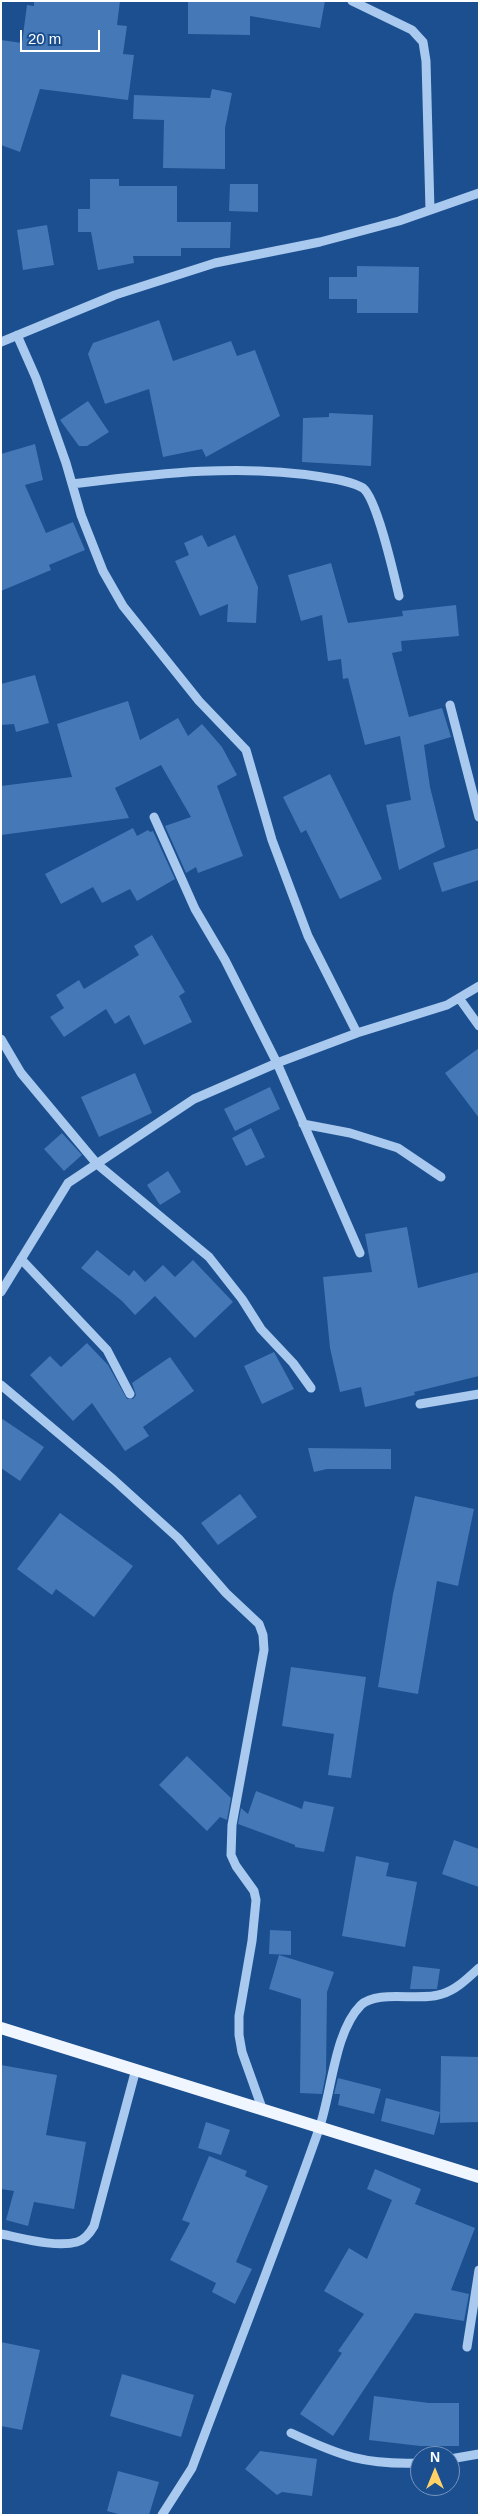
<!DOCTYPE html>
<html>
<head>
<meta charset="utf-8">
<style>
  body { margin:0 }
  #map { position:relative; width:480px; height:2516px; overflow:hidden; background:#1b4f8f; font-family:Helvetica,sans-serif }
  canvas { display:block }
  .frame { position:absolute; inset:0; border:2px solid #fff; pointer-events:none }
  .north { position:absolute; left:410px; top:2446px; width:50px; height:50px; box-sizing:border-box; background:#1b4f8f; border:1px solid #7695bc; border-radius:50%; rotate:0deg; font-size:14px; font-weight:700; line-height:20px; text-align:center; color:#fff }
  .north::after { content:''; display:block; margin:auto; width:18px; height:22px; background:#ffd166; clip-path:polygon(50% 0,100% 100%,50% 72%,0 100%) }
  .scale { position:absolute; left:20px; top:30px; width:80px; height:22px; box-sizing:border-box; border:2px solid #fff; border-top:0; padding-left:6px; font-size:15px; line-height:18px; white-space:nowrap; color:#fff; -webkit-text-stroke:4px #1b4f8f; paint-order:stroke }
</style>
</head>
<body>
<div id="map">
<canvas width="480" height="2516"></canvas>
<div class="frame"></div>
<div class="north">N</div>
<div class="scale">20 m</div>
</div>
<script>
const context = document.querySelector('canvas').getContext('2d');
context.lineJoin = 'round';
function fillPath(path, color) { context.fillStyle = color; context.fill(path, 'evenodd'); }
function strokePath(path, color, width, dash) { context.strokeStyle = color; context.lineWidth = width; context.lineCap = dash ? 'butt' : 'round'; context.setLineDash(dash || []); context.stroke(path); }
fillPath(new Path2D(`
  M 34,1 L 120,1 L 117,25 L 127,26 L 123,54 L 134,55 L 128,100 L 40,89 L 20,152 L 1,145 L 1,40 L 22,43 L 27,5 L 34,6 Z
  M 188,1 L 325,1 L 320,28 L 250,16 L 250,35 L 188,34 Z
  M 212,89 L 232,93 L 225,128 L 225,169 L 163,168 L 164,120 L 133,119 L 134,95 L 210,98 Z
  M 90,179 L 119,179 L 119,186 L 177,186 L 177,222 L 231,222 L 230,248 L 181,248 L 181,256 L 133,256 L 134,263 L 98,270 L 91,232 L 78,232 L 78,209 L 90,209 Z
  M 230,184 L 258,184 L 258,212 L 229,211 Z
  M 47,225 L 54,265 L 23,270 L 17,230 Z
  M 357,266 L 419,267 L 418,313 L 357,313 L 357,299 L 329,299 L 329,277 L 357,277 Z
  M 159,320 L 173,361 L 231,341 L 237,356 L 255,350 L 280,416 L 206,457 L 202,449 L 163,457 L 149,389 L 105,404 L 88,354 L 93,343 Z
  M 88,401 L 109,432 L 87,446 L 79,446 L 60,420 Z
  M 329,413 L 373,415 L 371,466 L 302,462 L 303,418 L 329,417 Z
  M 35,444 L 43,480 L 25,485 L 46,533 L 73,522 L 85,550 L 49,565 L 51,570 L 1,591 L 1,454 Z
  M 202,535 L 208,547 L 235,535 L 258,587 L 256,623 L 227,622 L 228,604 L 200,616 L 175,561 L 189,555 L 184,543 Z
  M 331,563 L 348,623 L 403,616 L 402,611 L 456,605 L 459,636 L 401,641 L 402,651 L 392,653 L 409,717 L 442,708 L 451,737 L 424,745 L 430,787 L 445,847 L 399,870 L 386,805 L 411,800 L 400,736 L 365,745 L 348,678 L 343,679 L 341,659 L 328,661 L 322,615 L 301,621 L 288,575 Z
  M 35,675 L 49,723 L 16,732 L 14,724 L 1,725 L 1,684 Z
  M 128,701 L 140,740 L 178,718 L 188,736 L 202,724 L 222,747 L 237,775 L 217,786 L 243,856 L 198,873 L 196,867 L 186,873 L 165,826 L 191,817 L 161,765 L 115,788 L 129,818 L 1,835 L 1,786 L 72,777 L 57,724 Z
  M 330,774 L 382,879 L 340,899 L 306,830 L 301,833 L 283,797 Z
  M 133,828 L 137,836 L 148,830 L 150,832 L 153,831 L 175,879 L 137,901 L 130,889 L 102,903 L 93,887 L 61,904 L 45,874 Z
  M 479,848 L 479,880 L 442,892 L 433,863 Z
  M 152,935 L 185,992 L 179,996 L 192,1022 L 144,1045 L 129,1015 L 115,1024 L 106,1009 L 64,1037 L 50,1017 L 64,1008 L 56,995 L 79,980 L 84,989 L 139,955 L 134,946 Z
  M 479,1048 L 479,1118 L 445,1073 Z
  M 135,1073 L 152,1113 L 99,1137 L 81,1097 Z
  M 270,1087 L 280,1109 L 235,1131 L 224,1109 Z
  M 251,1128 L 265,1157 L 246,1166 L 232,1138 Z
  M 62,1133 L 82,1155 L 64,1171 L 44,1149 Z
  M 168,1171 L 181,1192 L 160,1205 L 147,1185 Z
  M 407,1227 L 418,1288 L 479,1272 L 479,1376 L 414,1392 L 415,1395 L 365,1407 L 361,1387 L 340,1392 L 330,1348 L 323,1277 L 372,1272 L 365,1234 Z
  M 97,1250 L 129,1276 L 134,1270 L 145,1282 L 163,1265 L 175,1277 L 193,1260 L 233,1302 L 195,1338 L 155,1296 L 135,1315 L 122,1301 L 81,1268 Z
  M 87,1343 L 108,1365 L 127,1399 L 133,1399 L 136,1395 L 132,1383 L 170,1357 L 194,1391 L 143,1427 L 149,1436 L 125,1451 L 92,1403 L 73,1421 L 30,1375 L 50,1356 L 61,1367 Z
  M 274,1352 L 294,1389 L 262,1404 L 244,1366 Z
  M 1,1418 L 44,1447 L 20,1481 L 1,1468 Z
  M 308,1448 L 391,1449 L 391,1469 L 327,1469 L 314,1472 Z
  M 240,1494 L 257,1517 L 218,1545 L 201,1523 Z
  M 415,1496 L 474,1509 L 458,1586 L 437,1581 L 418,1694 L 378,1687 L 393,1594 Z
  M 60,1513 L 133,1566 L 94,1617 L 56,1589 L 52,1595 L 17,1569 Z
  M 291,1667 L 366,1677 L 351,1778 L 328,1775 L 334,1734 L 282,1726 Z
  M 187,1756 L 231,1798 L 227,1820 L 220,1817 L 207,1831 L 159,1785 Z
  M 256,1791 L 302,1809 L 304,1801 L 334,1807 L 324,1852 L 295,1847 L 295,1845 L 238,1824 L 241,1808 L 248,1814 Z
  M 454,1840 L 479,1849 L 479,1887 L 442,1874 Z
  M 356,1856 L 389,1863 L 386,1876 L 417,1882 L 405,1947 L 342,1936 Z
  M 270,1930 L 291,1931 L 291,1955 L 269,1954 Z
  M 279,1955 L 334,1972 L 327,1992 L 326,2073 L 322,2094 L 300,2093 L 301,1999 L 269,1989 Z
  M 413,1966 L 440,1969 L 437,1989 L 410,1989 Z
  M 441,2056 L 479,2057 L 479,2122 L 440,2123 Z
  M 1,2065 L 57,2075 L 46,2135 L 86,2142 L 74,2209 L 34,2202 L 28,2226 L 6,2220 L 14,2191 L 1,2189 Z
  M 338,2078 L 381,2089 L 374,2114 L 338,2105 L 340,2094 L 334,2094 Z
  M 386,2098 L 440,2112 L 434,2135 L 381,2121 Z
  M 206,2122 L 230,2130 L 221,2155 L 198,2148 Z
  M 209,2156 L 247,2171 L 245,2176 L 268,2186 L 236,2262 L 252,2269 L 235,2304 L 212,2292 L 216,2283 L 170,2260 L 190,2223 L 182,2220 Z
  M 375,2169 L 421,2189 L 415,2204 L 475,2228 L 451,2290 L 469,2294 L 464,2321 L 415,2313 L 333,2436 L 300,2414 L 342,2353 L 338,2351 L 364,2314 L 324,2291 L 349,2248 L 367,2259 L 392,2200 L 367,2189 Z
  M 1,2342 L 40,2350 L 22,2430 L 1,2426 Z
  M 122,2374 L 194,2395 L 181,2437 L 110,2416 Z
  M 374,2396 L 429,2403 L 459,2403 L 459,2446 L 420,2446 L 369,2440 Z
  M 260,2451 L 317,2459 L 312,2496 L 282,2492 L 277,2495 L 245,2469 Z
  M 118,2471 L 159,2482 L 149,2515 L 122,2515 L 107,2511 Z`), '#4478b7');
strokePath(new Path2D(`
  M 352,1 L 412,30 L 423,42 L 426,61 L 430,210
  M 17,335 L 36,378 L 66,463 L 81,515 L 103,571 L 123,606 L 199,701 L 246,750 L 272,840 L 308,936 L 357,1033
  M 1,342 L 115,295 L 215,263 L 320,242 L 399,221 L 479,193
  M 72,484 C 155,474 239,463 322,477 C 335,479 351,481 363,488 C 377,499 394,575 399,596
  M 450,705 L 479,817
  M 154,817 L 195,909 L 225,960 L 277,1063 L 360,1253
  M 459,998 L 479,1026
  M 1,1039 L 21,1073 L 97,1164 L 209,1257 L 242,1299 L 261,1329 L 293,1363 L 311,1388
  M 303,1124 L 350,1133 L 398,1148 L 441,1177
  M 21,1259 L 107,1350 L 130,1394
  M 1,1292 L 68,1183 L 194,1099 L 277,1063 L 357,1033 L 447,1005 L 479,986
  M 1,1385 L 114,1480 L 178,1538 L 226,1593 L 259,1624 L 263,1635 L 264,1650 L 232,1825 L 231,1855 L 236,1866 L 254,1891 L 256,1900 L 252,1941 L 239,2016 L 239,2035 L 242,2052 L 262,2108
  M 420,1404 L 479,1394
  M 1,2234 C 22,2238 56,2248 77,2242 C 85,2240 90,2233 94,2226 L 136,2069
  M 467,2347 L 479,2270
  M 291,2433 C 341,2456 364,2465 420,2463
  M 450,2459 L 479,2454
  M 162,2515 L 192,2468 C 234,2355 279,2243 319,2129 C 332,2092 334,2032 361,2005 C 378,1989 420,2002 442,1994 C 456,1990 468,1978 479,1968`), '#a9c9ee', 9);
strokePath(new Path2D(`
  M 1,2028 L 479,2177`), '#f0f6ff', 12);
</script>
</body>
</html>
